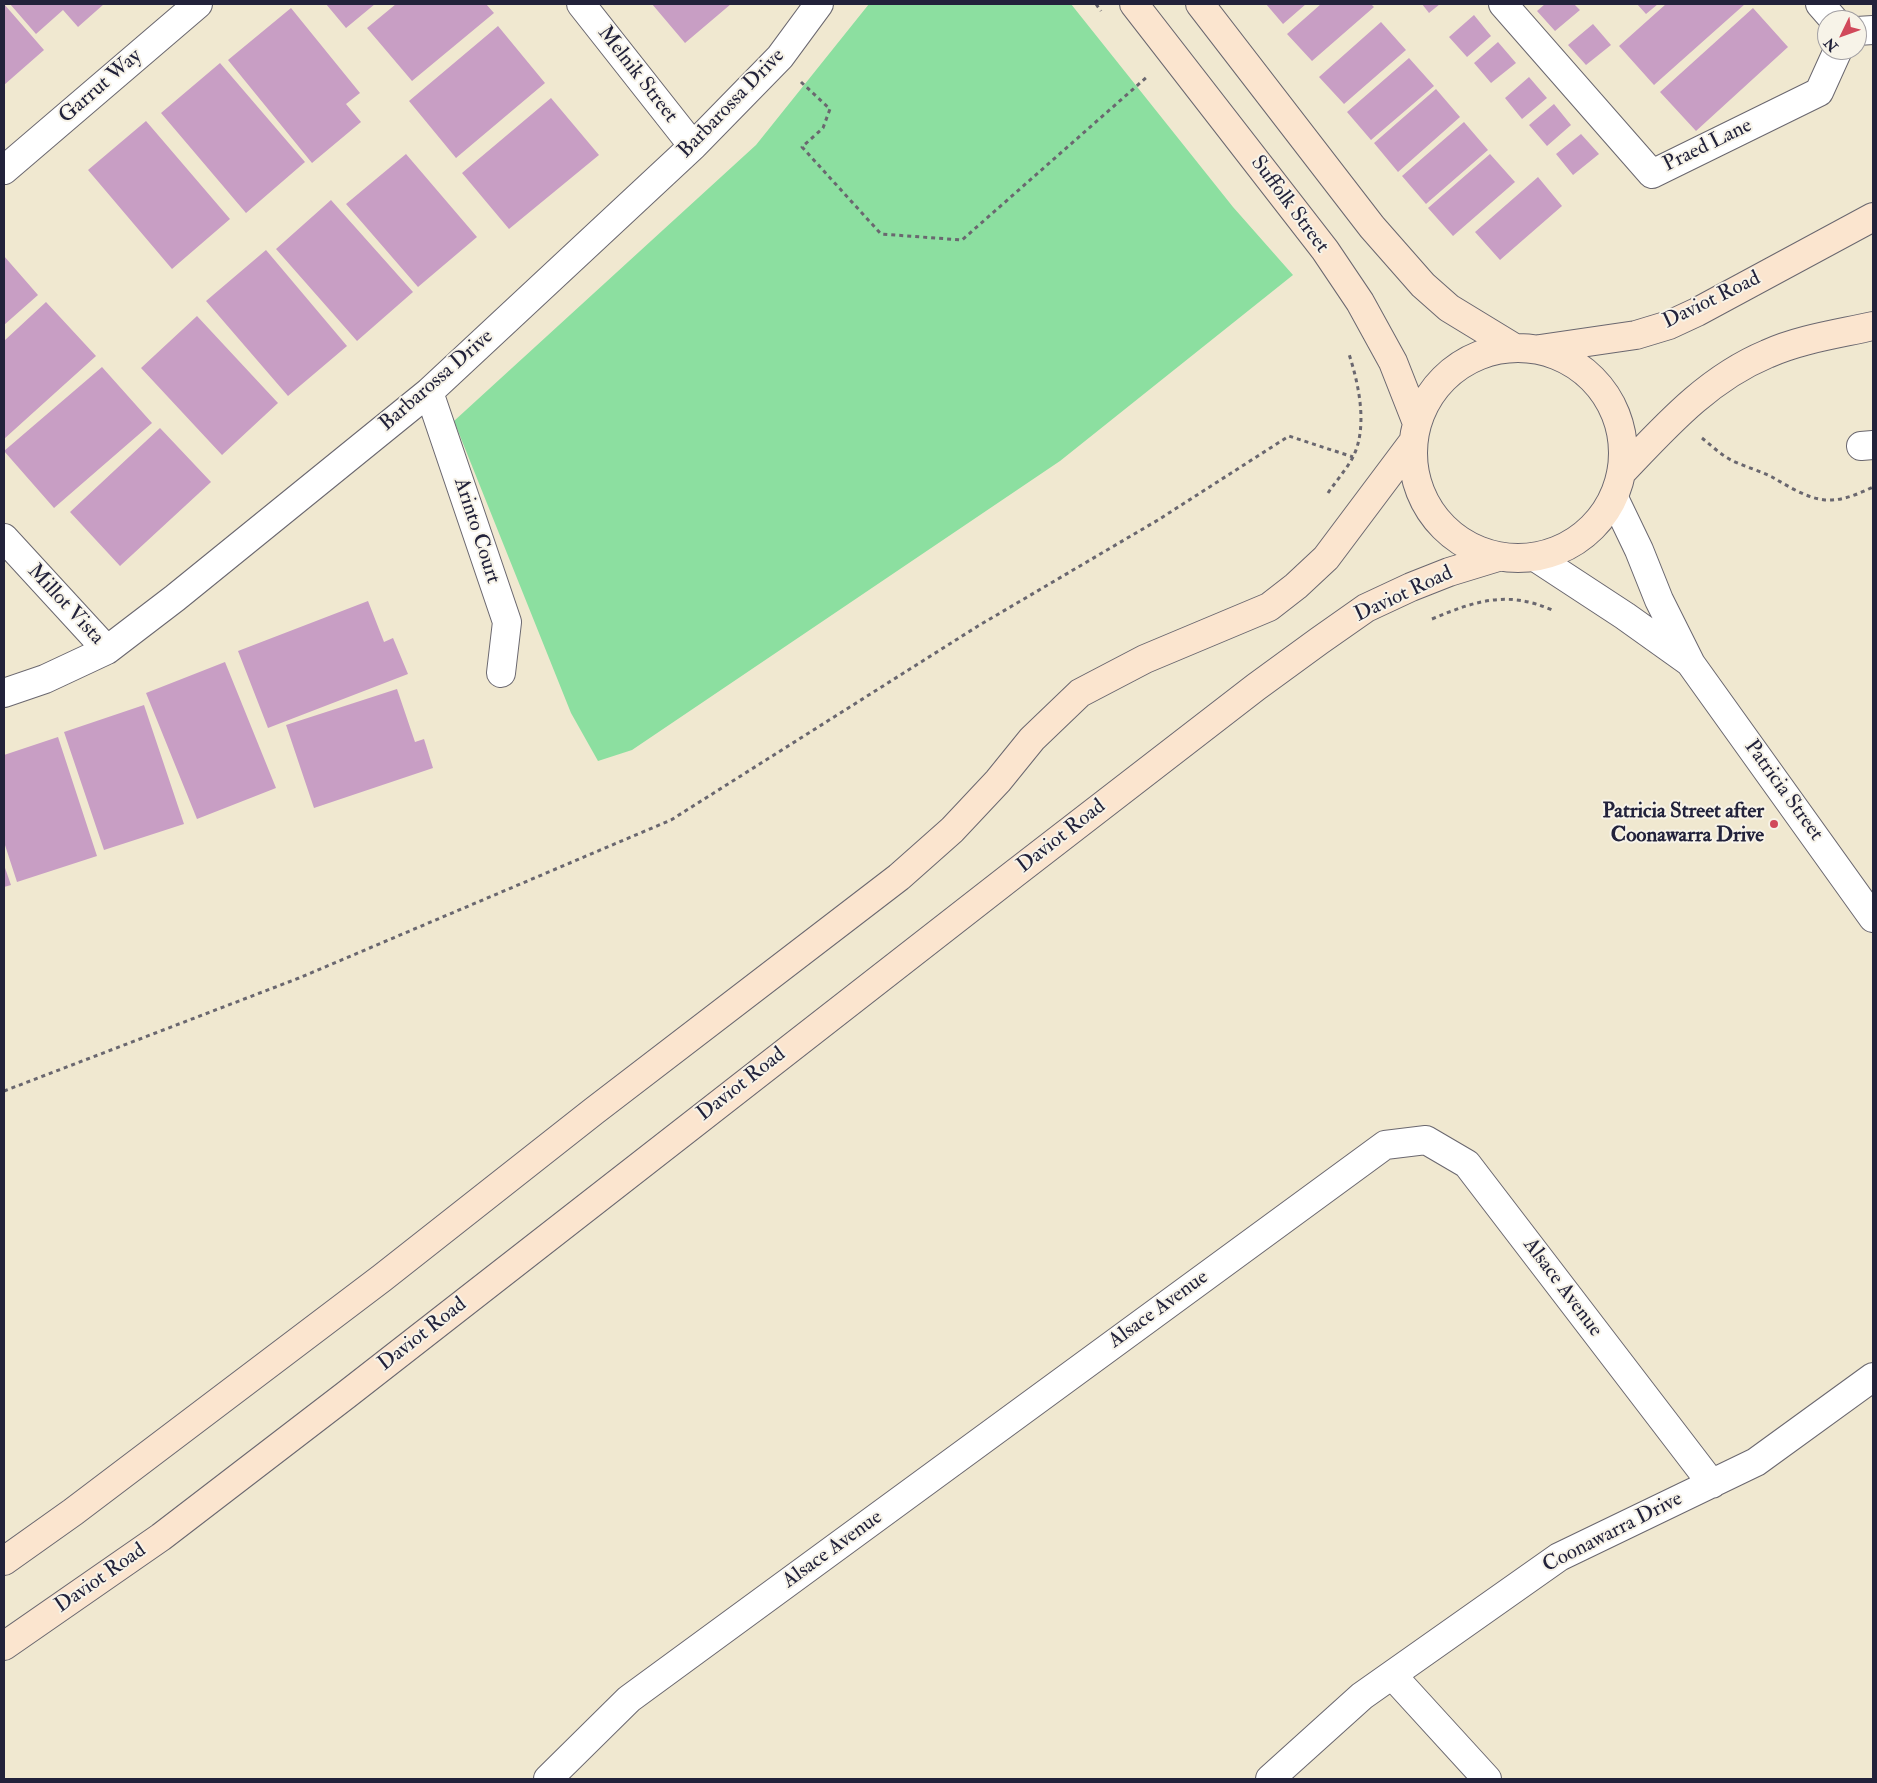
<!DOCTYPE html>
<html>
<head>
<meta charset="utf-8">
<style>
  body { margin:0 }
  #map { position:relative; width:1877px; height:1783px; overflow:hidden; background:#f0e8d0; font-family:"IM FELL Double Pica",serif }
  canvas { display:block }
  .frame { position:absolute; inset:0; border:5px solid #22223b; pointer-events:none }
  .north { position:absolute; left:1817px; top:10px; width:50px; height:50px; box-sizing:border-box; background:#f7f3e8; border:1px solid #a29fa3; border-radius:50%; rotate:228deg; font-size:14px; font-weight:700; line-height:20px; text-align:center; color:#22223b }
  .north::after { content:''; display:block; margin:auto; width:18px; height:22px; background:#d1495b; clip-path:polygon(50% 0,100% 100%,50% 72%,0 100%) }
</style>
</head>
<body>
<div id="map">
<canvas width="1877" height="1783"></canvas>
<div class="frame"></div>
<div class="north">N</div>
</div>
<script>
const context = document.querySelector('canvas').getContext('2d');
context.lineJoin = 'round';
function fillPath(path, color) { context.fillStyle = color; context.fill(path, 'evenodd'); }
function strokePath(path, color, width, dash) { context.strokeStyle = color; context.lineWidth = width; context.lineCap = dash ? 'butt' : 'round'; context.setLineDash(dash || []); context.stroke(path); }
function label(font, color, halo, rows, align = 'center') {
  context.font = font + ' "IM FELL Double Pica",serif'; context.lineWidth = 4; context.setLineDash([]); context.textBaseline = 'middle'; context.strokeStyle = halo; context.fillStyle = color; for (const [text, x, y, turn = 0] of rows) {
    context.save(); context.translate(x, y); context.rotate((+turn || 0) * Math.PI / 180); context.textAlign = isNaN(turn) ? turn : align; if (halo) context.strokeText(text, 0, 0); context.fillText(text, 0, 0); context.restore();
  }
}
fillPath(new Path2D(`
  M 869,4 L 1071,4 L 1233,207 L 1293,275 L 1060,461 L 632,750 L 598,761 L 571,713 L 454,421 L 756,145 Z`), '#8cdfa0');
fillPath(new Path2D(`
  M 4,4 L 44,50 L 4,85 Z
  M 10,4 L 104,4 L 78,27 L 63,10 L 36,34 Z
  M 326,4 L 375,4 L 346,28 Z
  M 396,4 L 486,4 L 494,13 L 412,81 L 367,28 Z
  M 652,4 L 731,4 L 685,43 Z
  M 1266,4 L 1306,4 L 1283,24 Z
  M 1321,4 L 1371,4 L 1374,7 L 1312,61 L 1287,34 Z
  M 1422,4 L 1440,4 L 1429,13 Z
  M 1545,4 L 1574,4 L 1580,10 L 1555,31 L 1537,11 Z
  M 1637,4 L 1658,4 L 1646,14 Z
  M 1666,4 L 1745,4 L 1654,85 L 1619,46 Z
  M 291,8 L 360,93 L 346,104 L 361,122 L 312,163 L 228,60 Z
  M 1753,8 L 1788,47 L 1696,131 L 1660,92 Z
  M 1474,15 L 1491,36 L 1467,57 L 1449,37 Z
  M 1381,22 L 1406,50 L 1344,104 L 1319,77 Z
  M 1593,24 L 1611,45 L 1586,65 L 1568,45 Z
  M 498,26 L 545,83 L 456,158 L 409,101 Z
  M 1498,42 L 1516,63 L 1491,83 L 1474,63 Z
  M 1409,58 L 1434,86 L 1371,140 L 1347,112 Z
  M 220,63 L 305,162 L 246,213 L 161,113 Z
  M 1529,77 L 1547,98 L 1522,119 L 1505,98 Z
  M 1436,89 L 1460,117 L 1398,172 L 1374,143 Z
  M 551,98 L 599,155 L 509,229 L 462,173 Z
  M 1554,104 L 1571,125 L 1547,146 L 1529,125 Z
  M 146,121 L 230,219 L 172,269 L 88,170 Z
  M 1464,122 L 1488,150 L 1426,204 L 1402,176 Z
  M 1581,134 L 1599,154 L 1573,175 L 1556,154 Z
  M 406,154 L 477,237 L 418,287 L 346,204 Z
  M 1490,154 L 1515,182 L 1453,236 L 1428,208 Z
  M 1538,177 L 1562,206 L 1500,260 L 1475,232 Z
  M 331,200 L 413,292 L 357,341 L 276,249 Z
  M 266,250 L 347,346 L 288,396 L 206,301 Z
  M 4,256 L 38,295 L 4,325 Z
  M 46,302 L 96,356 L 4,439 L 4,341 Z
  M 197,316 L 278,403 L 222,455 L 141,368 Z
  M 102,367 L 152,423 L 54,508 L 4,451 Z
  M 160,428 L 211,482 L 120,566 L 70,512 Z
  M 368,601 L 384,642 L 393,638 L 408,674 L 268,728 L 238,651 Z
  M 225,662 L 276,788 L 197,819 L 146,693 Z
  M 397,689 L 415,742 L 424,739 L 433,768 L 314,808 L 286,725 Z
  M 144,705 L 184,824 L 104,850 L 64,732 Z
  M 58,737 L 97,856 L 17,882 L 4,842 L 4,755 Z
  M 4,865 L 11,885 L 4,887 Z`), '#c89ec4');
const street = new Path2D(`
  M 581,4 L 693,146
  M 1503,4 L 1652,174 L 1819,92 L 1838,50
  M 1820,4 L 1834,20
  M 1857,31 L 1873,30
  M 4,170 L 198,4
  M 429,392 L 507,622 L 501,673
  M 1861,446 L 1873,445
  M 1614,498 L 1639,550 L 1659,600 L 1691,664 L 1873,918
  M 4,538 L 107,650
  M 1535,557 L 1625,616 L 1688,661
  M 4,693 L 45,679 L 107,650 L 175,598 L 429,392 L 693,146 L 780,57 L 819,4
  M 1392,1675 L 1487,1779
  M 548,1779 L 629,1699 L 1385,1145 L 1426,1140 L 1467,1164 L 1712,1484
  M 1270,1779 L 1362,1696 L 1559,1557 L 1756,1462 L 1873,1377`);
const secondary = new Path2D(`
  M 1134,4 L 1325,250 L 1360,302 L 1393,362 L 1417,423
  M 1200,4 L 1372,227 L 1423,285 L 1449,308 L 1513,347
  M1413 453a105 105 0 1 1 210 0a105 105 0 1 1-210 0Z
  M 1540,349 L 1636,335 L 1669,325 L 1697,312 L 1873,217
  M 1621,473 C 1665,427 1707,379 1767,354 C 1800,339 1838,334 1873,326
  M 4,1561 L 73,1512 L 382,1278 L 594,1111 L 899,877 L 952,830 L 998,781 L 1032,739 L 1080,693 L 1145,659 L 1269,607 L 1296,586 L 1326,558 L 1413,442
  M 4,1646 L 161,1537 L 346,1395 L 1014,874 L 1256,687 L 1319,641 L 1366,608 L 1411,587 L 1449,572 L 1498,557`);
strokePath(street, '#6a676f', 30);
strokePath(secondary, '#6a676f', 30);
strokePath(new Path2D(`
  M 1096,4 L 1101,11
  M 801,82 L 830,109 L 823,128 L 802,147 L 881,234 L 962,240 L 1148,76
  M 1702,438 C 1712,446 1722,456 1733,461 C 1746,467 1760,471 1772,477 C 1788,486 1806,498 1825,500 C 1843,501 1858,494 1873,487
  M 1328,493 C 1336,481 1346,470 1353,457 C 1368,427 1359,385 1349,354
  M 1432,619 C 1475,601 1507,590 1552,610
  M 4,1091 L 299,978 L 671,820 L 978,626 L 1158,520 L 1289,436 L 1353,457`), '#6a676f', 3, [4, 4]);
strokePath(street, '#fff', 28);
strokePath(secondary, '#fbe5cf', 28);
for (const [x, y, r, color] of [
  [1774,824,5,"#d1495b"]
]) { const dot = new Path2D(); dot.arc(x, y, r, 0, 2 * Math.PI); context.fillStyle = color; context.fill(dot); strokePath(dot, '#f7f3e8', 2); }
label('21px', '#22223b', '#f7f3e8', [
  ["Melnik Street",637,75,52],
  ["Garrut Way",101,87,-41],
  ["Barbarossa Drive",732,104,-46],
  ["Praed Lane",1708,146,-26],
  ["Suffolk Street",1289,205,53],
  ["Daviot Road",1712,301,-26],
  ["Barbarossa Drive",437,381,-41],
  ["Arinto Court",476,531,72],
  ["Daviot Road",1404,595,-25],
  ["Millot Vista",65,605,47],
  ["Patricia Street",1783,791,54],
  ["Daviot Road",1062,837,-38],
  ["Daviot Road",742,1085,-38],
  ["Alsace Avenue",1562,1288,53],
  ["Alsace Avenue",1159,1310,-36],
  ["Daviot Road",423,1335,-38],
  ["Coonawarra Drive",1613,1533,-27],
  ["Alsace Avenue",833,1550,-36],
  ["Daviot Road",101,1579,-35]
]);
label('bold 21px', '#22223b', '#f7f3e8', [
  ["Patricia Street after",1764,812],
  ["Coonawarra Drive",1764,836]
], 'right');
</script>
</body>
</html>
